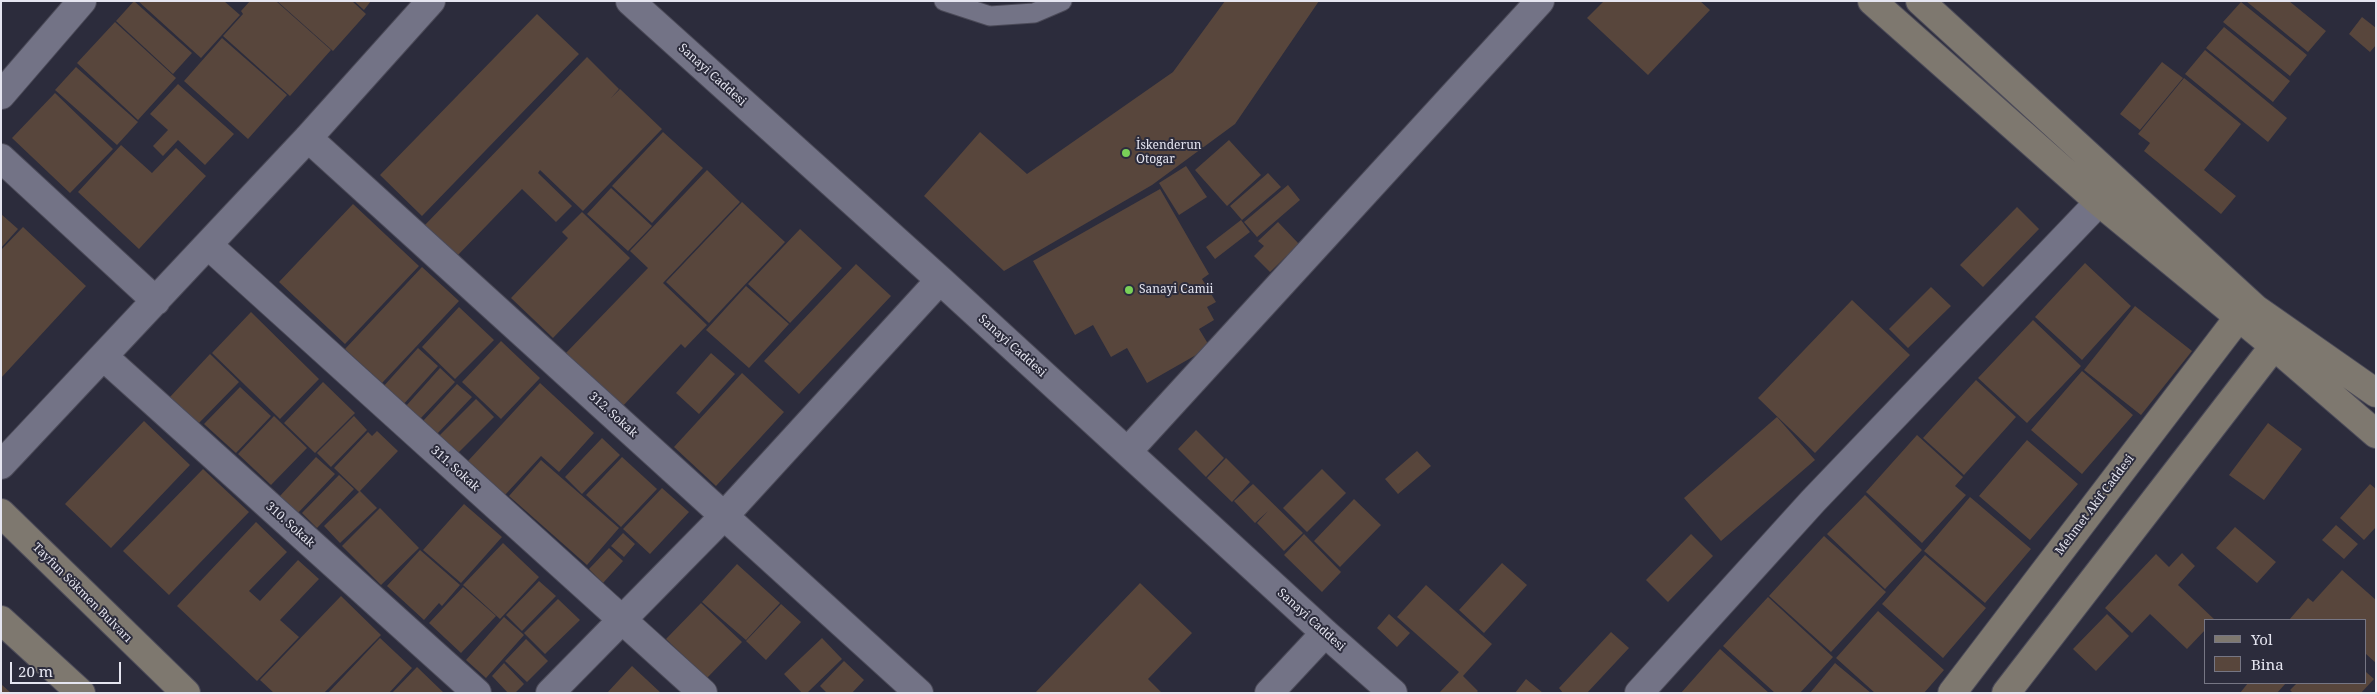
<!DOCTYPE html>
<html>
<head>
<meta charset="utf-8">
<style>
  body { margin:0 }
  #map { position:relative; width:2377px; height:694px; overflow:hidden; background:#2c2c3c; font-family:"Noto Serif",serif }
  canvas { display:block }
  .frame { position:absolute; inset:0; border:2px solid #e5e5f0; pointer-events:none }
  .legend { position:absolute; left:2204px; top:619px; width:162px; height:65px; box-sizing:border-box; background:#2c2c3c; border:1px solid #767684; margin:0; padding:6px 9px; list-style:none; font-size:15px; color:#e5e5f0 }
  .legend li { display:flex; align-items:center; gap:10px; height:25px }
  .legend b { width:25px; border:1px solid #767684 }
  .scale { position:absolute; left:10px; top:662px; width:111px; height:22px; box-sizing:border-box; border:2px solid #e5e5f0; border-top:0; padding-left:6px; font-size:15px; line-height:18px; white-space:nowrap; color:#e5e5f0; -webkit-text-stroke:4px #2c2c3c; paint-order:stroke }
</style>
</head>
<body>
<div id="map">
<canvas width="2377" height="694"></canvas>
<div class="frame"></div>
<ul class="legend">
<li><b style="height:6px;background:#7e786f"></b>Yol</li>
<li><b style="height:14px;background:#58463c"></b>Bina</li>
</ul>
<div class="scale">20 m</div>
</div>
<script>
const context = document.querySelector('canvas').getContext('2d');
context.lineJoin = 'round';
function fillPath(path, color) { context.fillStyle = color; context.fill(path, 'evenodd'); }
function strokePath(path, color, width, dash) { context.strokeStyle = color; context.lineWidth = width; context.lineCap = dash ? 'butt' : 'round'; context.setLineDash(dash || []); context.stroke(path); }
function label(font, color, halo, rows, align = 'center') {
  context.font = font + ' "Noto Serif",serif'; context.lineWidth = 4; context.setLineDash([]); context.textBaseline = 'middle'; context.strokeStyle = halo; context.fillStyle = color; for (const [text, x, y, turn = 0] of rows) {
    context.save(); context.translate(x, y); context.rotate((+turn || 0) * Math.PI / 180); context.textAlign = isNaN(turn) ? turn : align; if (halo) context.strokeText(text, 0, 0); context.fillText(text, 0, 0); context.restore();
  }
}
fillPath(new Path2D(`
  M 134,1 L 192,53 L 173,74 L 116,21 Z
  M 138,1 L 224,1 L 240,15 L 201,58 Z
  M 250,1 L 276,1 L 331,50 L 290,96 L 223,36 L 243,14 L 241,11 Z
  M 277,1 L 352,1 L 366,14 L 333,51 Z
  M 354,1 L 371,1 L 364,10 Z
  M 1225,1 L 1319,1 L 1235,124 L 1152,185 L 1004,271 L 924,196 L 980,132 L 1027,174 L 1173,72 Z
  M 1604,1 L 1700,1 L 1710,10 L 1648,75 L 1587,18 Z
  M 2246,1 L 2289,1 L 2326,31 L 2308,52 Z
  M 2241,2 L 2307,55 L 2290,76 L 2223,22 Z
  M 537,14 L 579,54 L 422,216 L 380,175 Z
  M 2362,17 L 2376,28 L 2376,45 L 2370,52 L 2349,34 Z
  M 115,22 L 176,78 L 138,120 L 77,63 Z
  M 2224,27 L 2290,81 L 2273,102 L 2206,48 Z
  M 222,38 L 287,95 L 248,139 L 184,81 Z
  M 2205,50 L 2287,118 L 2268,142 L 2185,74 Z
  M 587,57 L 619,89 L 611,98 L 620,89 L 662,129 L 583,211 L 540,170 L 538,173 L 572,206 L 556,222 L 522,189 L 456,257 L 424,226 Z
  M 2162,62 L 2183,78 L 2140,130 L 2120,114 Z
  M 76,67 L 138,122 L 117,145 L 55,90 Z
  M 2184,78 L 2241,124 L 2204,170 L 2236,196 L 2221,214 L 2144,151 L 2150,143 L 2138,134 Z
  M 178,84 L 234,134 L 205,165 L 178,140 L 163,156 L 153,146 L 168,130 L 150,114 Z
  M 55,93 L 113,149 L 70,193 L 12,138 Z
  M 663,132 L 703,168 L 652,223 L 612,186 Z
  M 1229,140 L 1261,175 L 1227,206 L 1195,170 Z
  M 121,145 L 152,173 L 176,148 L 206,176 L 139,249 L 78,192 Z
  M 1186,166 L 1207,197 L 1179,215 L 1159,183 Z
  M 707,170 L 740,202 L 663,283 L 707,325 L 685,348 L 681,344 L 621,408 L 565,354 L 648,268 L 630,251 Z
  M 1268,173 L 1281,187 L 1242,220 L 1230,206 Z
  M 1288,185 L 1300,200 L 1257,237 L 1244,222 Z
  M 611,188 L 652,226 L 628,251 L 587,214 Z
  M 1160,189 L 1209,274 L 1202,279 L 1216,302 L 1207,307 L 1214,320 L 1199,329 L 1210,347 L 1147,383 L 1127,348 L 1111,357 L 1093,325 L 1075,335 L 1033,261 Z
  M 742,202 L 785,242 L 709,323 L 666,282 Z
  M 353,204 L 419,266 L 345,344 L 279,282 Z
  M 2017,207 L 2039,229 L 1983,287 L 1960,265 Z
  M 582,212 L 630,258 L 553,338 L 511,298 L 568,238 L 562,232 Z
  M 1,214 L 18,229 L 1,248 Z
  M 1241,220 L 1250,232 L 1215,259 L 1206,247 Z
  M 1278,222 L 1299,244 L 1270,272 L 1254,256 L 1264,246 L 1258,241 Z
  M 23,227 L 86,286 L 1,378 L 1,250 Z
  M 800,229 L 842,268 L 790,323 L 748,284 Z
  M 2085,263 L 2131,306 L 2082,360 L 2035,317 Z
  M 856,264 L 891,296 L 799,394 L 764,361 Z
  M 422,267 L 459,301 L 382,383 L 345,349 Z
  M 746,286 L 789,324 L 749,368 L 706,330 Z
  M 1931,287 L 1951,306 L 1908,348 L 1889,329 Z
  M 1852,300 L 1910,355 L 1815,453 L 1758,398 Z
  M 2135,306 L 2192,351 L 2141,415 L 2084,370 Z
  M 459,307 L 494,340 L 455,379 L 422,347 Z
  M 251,312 L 319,379 L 280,419 L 212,353 Z
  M 2033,320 L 2081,366 L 2027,423 L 1978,378 Z
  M 501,341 L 540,378 L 501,419 L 462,382 Z
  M 418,348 L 438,366 L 402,406 L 382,388 Z
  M 711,353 L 735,374 L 699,414 L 676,393 Z
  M 210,354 L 239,382 L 198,424 L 170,397 Z
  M 440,368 L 455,382 L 420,419 L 406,406 Z
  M 2082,371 L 2133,415 L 2082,474 L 2031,430 Z
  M 742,373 L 784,412 L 716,486 L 674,447 Z
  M 1976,380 L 2016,417 L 1964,475 L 1923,438 Z
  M 323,382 L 355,413 L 315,453 L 284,423 Z
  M 540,383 L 594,433 L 559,472 L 541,456 L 505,495 L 468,461 Z
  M 457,384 L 472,397 L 437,434 L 423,421 Z
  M 240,387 L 271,416 L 236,453 L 204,424 Z
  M 476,399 L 494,417 L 457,454 L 439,436 Z
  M 274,416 L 307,448 L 271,485 L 238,454 Z
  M 354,416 L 367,430 L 331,467 L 317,453 Z
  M 1777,417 L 1815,460 L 1721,541 L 1684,498 Z
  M 144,421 L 190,465 L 111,548 L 65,504 Z
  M 2268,423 L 2302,449 L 2264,500 L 2229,475 Z
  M 1196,430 L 1224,458 L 1206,477 L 1178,449 Z
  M 377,431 L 398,451 L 359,492 L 334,468 L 368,432 L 372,436 Z
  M 1917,435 L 1963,477 L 1955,486 L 1966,495 L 1922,543 L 1866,492 Z
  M 602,438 L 620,455 L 582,494 L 565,477 Z
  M 2027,440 L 2078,484 L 2030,540 L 1979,496 Z
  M 1417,451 L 1431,466 L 1398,494 L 1385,479 Z
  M 316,457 L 335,474 L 298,513 L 280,496 Z
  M 622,457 L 657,489 L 621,527 L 586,495 Z
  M 1226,458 L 1250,482 L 1232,502 L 1207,478 Z
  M 541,460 L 619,528 L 587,565 L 509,496 Z
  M 203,469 L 249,512 L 169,595 L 123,551 Z
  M 1322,469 L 1346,493 L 1307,532 L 1283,508 Z
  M 339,475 L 354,489 L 317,528 L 302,513 Z
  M 1253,484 L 1303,533 L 1284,551 L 1257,523 L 1268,511 L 1255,523 L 1234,501 Z
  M 2370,484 L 2376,489 L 2376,527 L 2364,540 L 2340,518 Z
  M 662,488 L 689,512 L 650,554 L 623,529 Z
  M 360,491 L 377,508 L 340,543 L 324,526 Z
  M 1865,495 L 1922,550 L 1885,589 L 1827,534 Z
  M 1970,497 L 2031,549 L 1985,603 L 1924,551 Z
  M 1354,499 L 1381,525 L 1340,567 L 1314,541 Z
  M 464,504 L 502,537 L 461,583 L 423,550 Z
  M 380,508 L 419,548 L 381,585 L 342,546 Z
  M 256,522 L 287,552 L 249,591 L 260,601 L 298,560 L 319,579 L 280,620 L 299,637 L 257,681 L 177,606 Z
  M 2336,525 L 2358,544 L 2344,559 L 2322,540 Z
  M 2235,527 L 2276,562 L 2257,583 L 2216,548 Z
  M 623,533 L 635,544 L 624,557 L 611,546 Z
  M 1304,534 L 1341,572 L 1322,592 L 1284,555 Z
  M 1691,534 L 1713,556 L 1668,602 L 1646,580 Z
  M 1824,536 L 1886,592 L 1831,652 L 1769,596 Z
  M 503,543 L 539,577 L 500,619 L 463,585 Z
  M 609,548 L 623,561 L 603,583 L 589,569 Z
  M 420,550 L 460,585 L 442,606 L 439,603 L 424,620 L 387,586 Z
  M 2182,553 L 2195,566 L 2178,585 L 2215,620 L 2206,620 L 2206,629 L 2187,649 L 2150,614 L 2132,633 L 2105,608 L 2156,554 L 2169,567 Z
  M 1925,555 L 1986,608 L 1943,658 L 1882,604 Z
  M 1502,563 L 1527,585 L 1484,633 L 1459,610 Z
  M 737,564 L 780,603 L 746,640 L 702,602 Z
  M 2342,570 L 2376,600 L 2376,663 L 2366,654 L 2366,620 L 2289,620 L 2308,598 L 2313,602 Z
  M 539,581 L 556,596 L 522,631 L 506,615 Z
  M 1140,583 L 1192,633 L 1148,679 L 1162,693 L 1035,693 Z
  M 1426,585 L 1492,644 L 1463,676 L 1478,691 L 1476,693 L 1439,693 L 1459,672 L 1397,617 Z
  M 463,587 L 496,616 L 461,653 L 429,623 Z
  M 341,596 L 381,635 L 324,693 L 274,693 L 260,680 Z
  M 1768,597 L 1833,657 L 1800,693 L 1775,693 L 1723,646 Z
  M 558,599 L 580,620 L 545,654 L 524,633 Z
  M 701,603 L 742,642 L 707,678 L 666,639 Z
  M 781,604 L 801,622 L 766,660 L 746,641 Z
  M 1878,611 L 1944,670 L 1924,693 L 1875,693 L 1836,658 Z
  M 1389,614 L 1410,633 L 1397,647 L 1377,628 Z
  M 2107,614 L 2129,636 L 2096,671 L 2073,649 Z
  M 504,617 L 524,635 L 486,678 L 466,660 Z
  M 1611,632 L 1629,648 L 1587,693 L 1563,693 L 1559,688 Z
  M 380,638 L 412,668 L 389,693 L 328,693 Z
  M 822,638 L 842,659 L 807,693 L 802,693 L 784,674 Z
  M 526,639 L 548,661 L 527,682 L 505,661 Z
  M 1720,649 L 1769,693 L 1681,693 Z
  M 844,661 L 864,680 L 852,693 L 827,693 L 820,686 Z
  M 504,663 L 524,684 L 515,693 L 508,693 L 492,676 Z
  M 1835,663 L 1871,693 L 1810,693 Z
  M 632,666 L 661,693 L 607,693 Z
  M 417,667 L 444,693 L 392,693 Z
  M 2366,672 L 2374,679 L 2361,693 L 2293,693 L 2290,690 L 2297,683 L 2366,683 Z
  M 1526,679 L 1543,693 L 1515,693 Z
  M 2248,683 L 2286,683 L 2277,693 L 2240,693 Z
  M 1,684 L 11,693 L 1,693 Z`), '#58463c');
const lane = new Path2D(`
  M 944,1 L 990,16 L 1034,13 L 1062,1`);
const street = new Path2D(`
  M 630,1 L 940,280 L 1325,633 L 1393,693
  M 1,95 L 82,1
  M 308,138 L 919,693
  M 1,158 L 156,301
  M 208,245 L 703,693
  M 104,357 L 477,693
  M 1128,451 L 1540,1
  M 1,465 L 308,138 L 431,1
  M 550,693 L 724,516 L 940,280
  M 1269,693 L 1325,633
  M 1639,693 L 1813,501 L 2099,202`);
const secondary = new Path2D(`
  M 1872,1 L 2099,202 L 2274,346 L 2376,434
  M 1920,1 L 2256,309 L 2376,393
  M 1,513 L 186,693
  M 1,620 L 81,693
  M 1952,693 L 2238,318
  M 2006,693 L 2274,346`);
strokePath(lane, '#4b4a58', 21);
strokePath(street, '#4b4a58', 30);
strokePath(secondary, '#4b4a58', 30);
strokePath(lane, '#737386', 19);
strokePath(street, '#737386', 28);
strokePath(secondary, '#7e786f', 28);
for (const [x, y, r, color] of [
  [1126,153,5,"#79d158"],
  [1129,290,5,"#79d158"]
]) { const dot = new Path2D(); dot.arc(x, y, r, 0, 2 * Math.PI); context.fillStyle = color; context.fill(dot); strokePath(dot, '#2c2c3c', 2); }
label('12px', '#e5e5f0', '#2c2c3c', [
  ["Sanayi Caddesi",712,75,42],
  ["Sanayi Caddesi",1012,346,42],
  ["312. Sokak",613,415,42],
  ["311. Sokak",455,469,42],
  ["Mehmet Akif Caddesi",2095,505,-53],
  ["310. Sokak",290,525,42],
  ["Tayfun Sökmen Bulvarı",82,593,45],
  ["Sanayi Caddesi",1311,620,42]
]);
label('12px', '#e5e5f0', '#2c2c3c', [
  ["İskenderun",1136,146],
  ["Otogar",1136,160],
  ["Sanayi Camii",1139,290]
], 'left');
</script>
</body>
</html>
